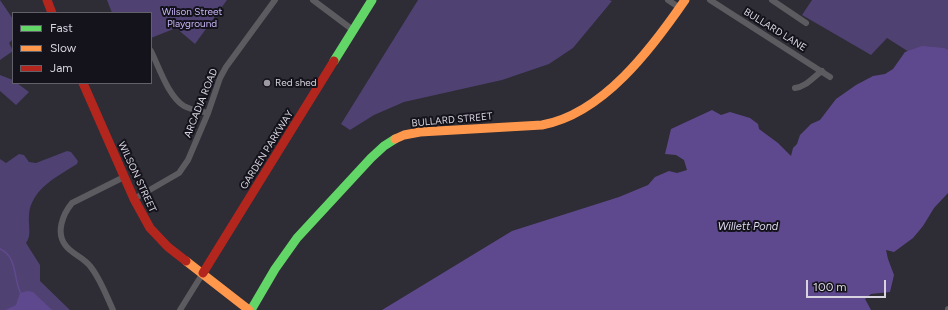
<!DOCTYPE html>
<html>
<head>
<meta charset="utf-8">
<style>
  body { margin:0 }
  #map { position:relative; width:948px; height:310px; overflow:hidden; background:#2e2c35; font-family:Figtree,sans-serif }
  canvas { display:block }
  .legend { position:absolute; left:12px; top:12px; width:140px; height:72px; box-sizing:border-box; background:#14121a; border:1px solid #626069; margin:0; padding:5px 7px; list-style:none; font-size:12px; color:#d7d4e0 }
  .legend li { display:flex; align-items:center; gap:8px; height:20px }
  .legend b { width:20px; border:1px solid #626069 }
  .scale { position:absolute; left:806px; top:280px; width:80px; height:18px; box-sizing:border-box; border:2px solid #d7d4e0; border-top:0; padding-left:5px; font-size:12px; line-height:14px; white-space:nowrap; color:#d7d4e0; -webkit-text-stroke:3px #14121a; paint-order:stroke }
</style>
</head>
<body>
<div id="map">
<canvas width="948" height="310"></canvas>
<ul class="legend">
<li><b style="height:5px;background:#63d668"></b>Fast</li>
<li><b style="height:5px;background:#ff974d"></b>Slow</li>
<li><b style="height:5px;background:#b3261e"></b>Jam</li>
</ul>
<div class="scale">100 m</div>
</div>
<script>
const context = document.querySelector('canvas').getContext('2d');
context.lineJoin = 'round';
function fillPath(path, color) { context.fillStyle = color; context.fill(path, 'evenodd'); }
function strokePath(path, color, width, dash) { context.strokeStyle = color; context.lineWidth = width; context.lineCap = dash ? 'butt' : 'round'; context.setLineDash(dash || []); context.stroke(path); }
function label(font, color, halo, rows, align = 'center') {
  context.font = font + ' Figtree,sans-serif'; context.lineWidth = 4; context.setLineDash([]); context.textBaseline = 'middle'; context.strokeStyle = halo; context.fillStyle = color; for (const [text, x, y, turn = 0] of rows) {
    context.save(); context.translate(x, y); context.rotate((+turn || 0) * Math.PI / 180); context.textAlign = isNaN(turn) ? turn : align; if (halo) context.strokeText(text, 0, 0); context.fillText(text, 0, 0); context.restore();
  }
}
fillPath(new Path2D(`
  M 0,0 L 13,19 L 13,39 L 9,43 L 13,51 L 0,60 Z
  M 107,0 L 227,0 L 195,44 L 176,28 L 151,38 L 151,13 L 112,13 Z
  M 418,0 L 609,0 L 612,1 L 573,48 L 549,64 L 502,80 L 404,102 L 374,115 L 350,130 L 341,124 Z
  M 812,0 L 948,0 L 948,54 L 909,52 L 887,38 L 871,55 L 802,15 Z
  M 0,75 L 13,80 L 13,83 L 17,83 L 29,92 L 16,105 L 0,91 Z
  M 67,151 L 71,152 L 78,161 L 77,164 C 58,176 31,189 29,215 C 28,225 32,235 26,243 L 40,265 L 40,281 L 70,310 L 0,310 L 0,159 L 6,163 L 19,154 L 24,155 L 29,162 L 36,163 Z`), '#4f4172');
fillPath(new Path2D(`
  M 922,46 L 944,48 L 948,50 L 948,193 L 934,208 L 923,226 L 913,238 L 894,252 L 886,250 L 888,259 L 894,275 L 890,292 L 871,294 L 865,299 L 871,310 L 382,310 L 512,231 L 619,197 L 648,185 L 655,177 L 669,171 L 677,173 L 687,170 L 684,160 L 676,155 L 665,154 L 671,129 L 712,110 L 721,115 L 730,112 L 750,118 L 758,124 L 759,129 L 778,143 L 791,156 L 793,148 L 797,144 L 800,135 L 811,124 L 820,120 L 836,99 L 856,85 L 873,76 L 885,74 L 893,69 L 905,52 Z
  M 28,291 L 33,292 L 52,310 L 5,310 L 16,305 L 20,293 Z`), '#5f498e');
strokePath(new Path2D(`
  M 0,249 C 18,257 13,279 21,294`), '#5f498e', 1.5);
strokePath(new Path2D(`
  M 313,0 L 353,30
  M 668,0 L 680,8
  M 710,0 L 830,77
  M 772,0 L 806,23
  M 151,51 C 159,67 168,96 184,106 C 191,110 200,111 208,113
  M 795,88 C 806,87 813,77 822,71
  M 134,199 L 179,173 L 188,160 L 208,113 L 220,78 L 226,67 L 275,0
  M 113,310 C 106,295 100,278 90,266 C 83,257 72,254 66,246 C 55,233 63,214 72,203 L 124,177
  M 180,310 L 203,273
  M 948,310 L 948,309`), '#5c5b5f', 6);
strokePath(new Path2D(`
  M 334,61 L 372,0
  M 251,310 L 275,269 L 297,238 L 371,158 L 384,146 L 395,139`), '#63d668', 9);
strokePath(new Path2D(`
  M 395,139 L 404,135 L 420,132 L 542,125 C 603,114 652,48 685,0
  M 186,261 L 249,310`), '#ff974d', 9);
strokePath(new Path2D(`
  M 47,0 L 52,13
  M 83,83 L 134,199 L 150,228 L 168,247 L 186,261
  M 203,273 L 334,61`), '#b3261e', 9);
for (const [x, y, r, color] of [
  [267,83,4,"#9c99a4"]
]) { const dot = new Path2D(); dot.arc(x, y, r, 0, 2 * Math.PI); context.fillStyle = color; context.fill(dot); strokePath(dot, '#14121a', 1.5); }
label('10px', '#c6b5f5', '#14121a', [
  ["Wilson Street",192,12],
  ["Playground",192,24]
]);
label('10px', '#d7d4e0', '#14121a', [
  ["BULLARD LANE",775,30,32],
  ["ARCADIA ROAD",201,103,-68],
  ["BULLARD STREET",452,120,-5],
  ["GARDEN PARKWAY",267,150,-58],
  ["WILSON STREET",137,177,65]
]);
label('10px', '#d7d4e0', '#14121a', [
  ["Red shed",275,83]
], 'left');
label('italic 11px', '#ded9ef', '#14121a', [
  ["Willett Pond",748,227]
]);
</script>
</body>
</html>
